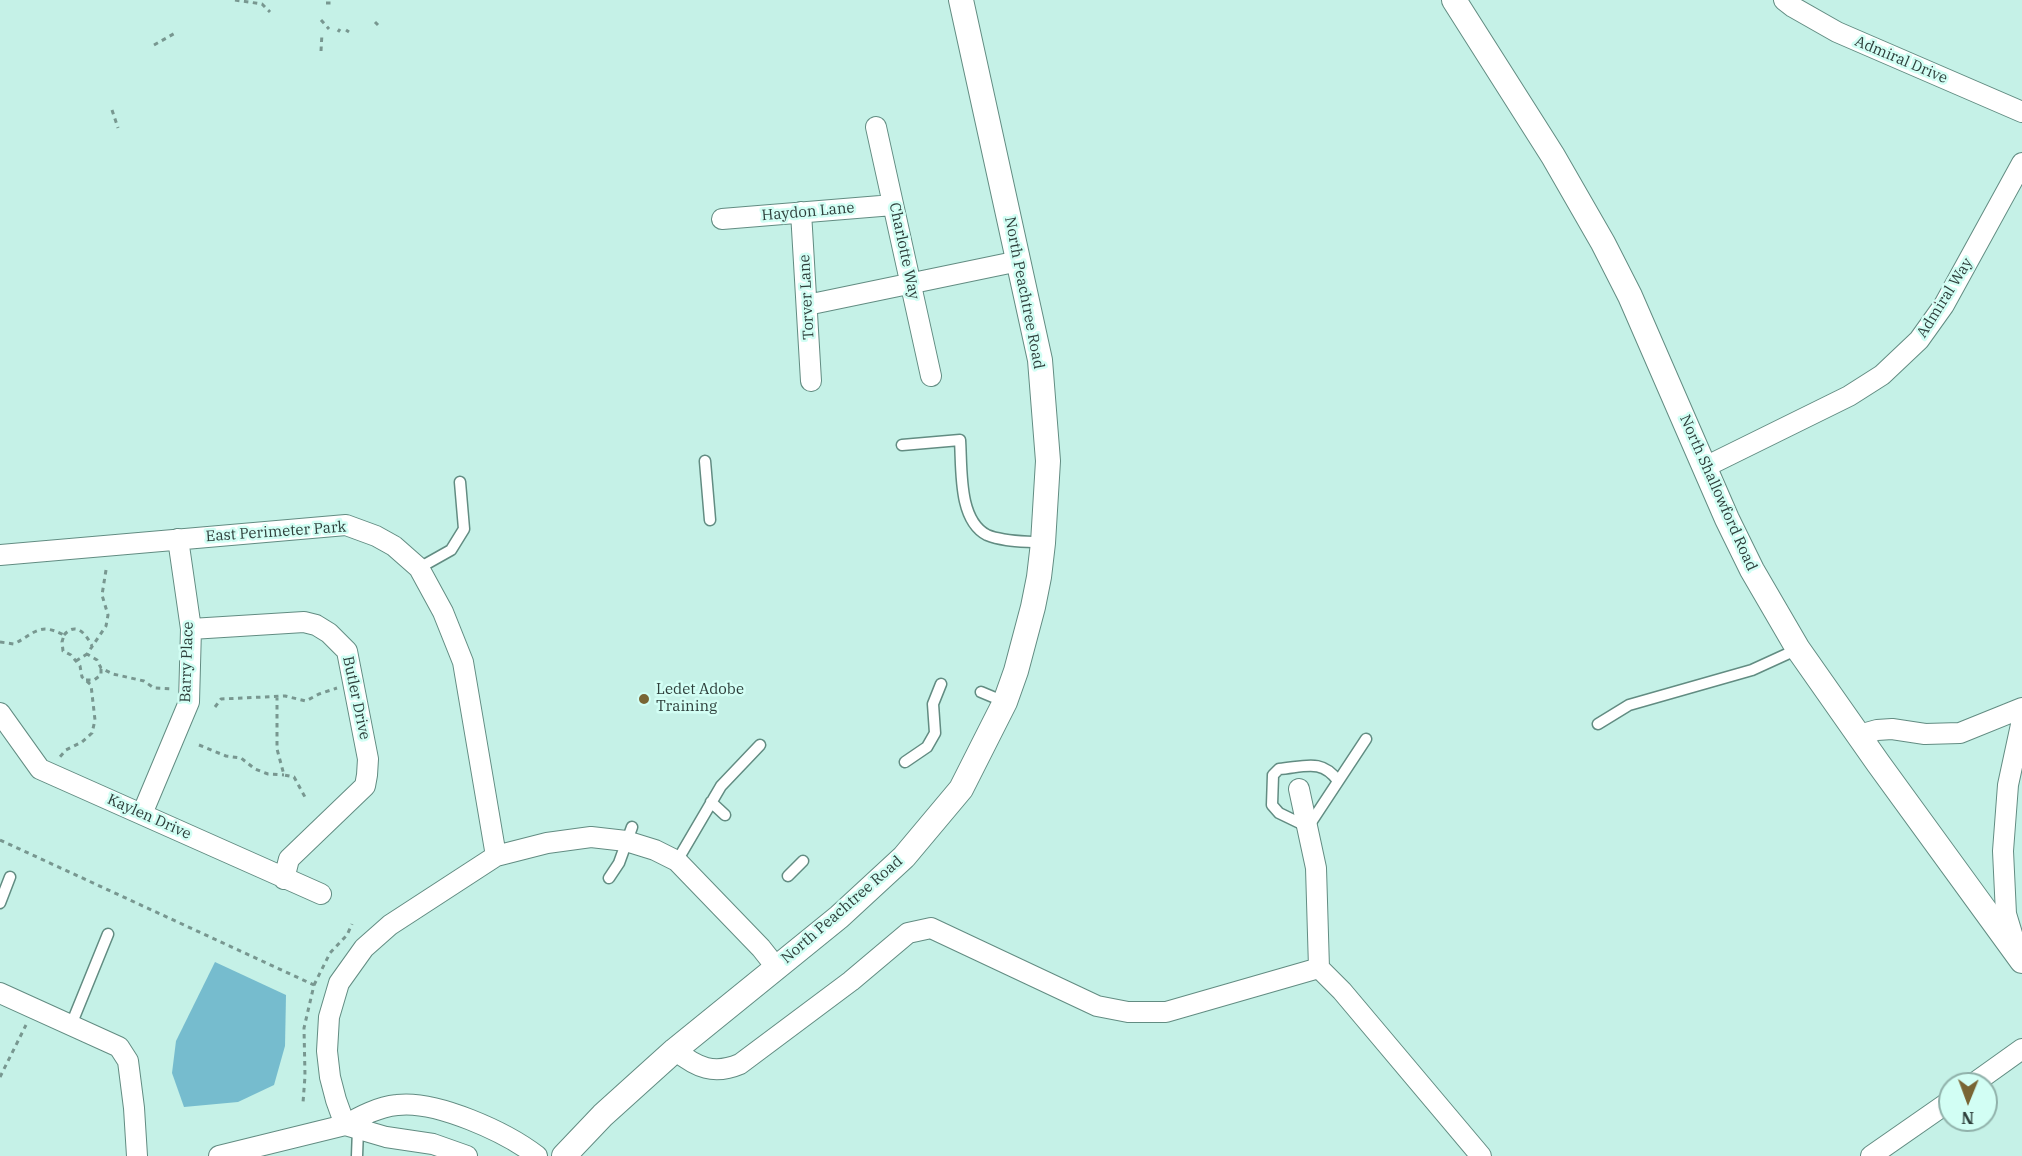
<!DOCTYPE html>
<html>
<head>
<meta charset="utf-8">
<style>
  body { margin:0 }
  #map { position:relative; width:2022px; height:1156px; overflow:hidden; background:#c5f1e7; font-family:"IBM Plex Serif",serif }
  canvas { display:block }
  .north { position:absolute; left:1938px; top:1072px; width:60px; height:60px; box-sizing:border-box; background:#d2fef4; border:2px solid #90b1aa; border-radius:50%; rotate:181deg; font-size:16px; font-weight:700; line-height:24px; text-align:center; color:#2d3e3a }
  .north::after { content:''; display:block; margin:auto; width:21px; height:27px; background:#796534; clip-path:polygon(50% 0,100% 100%,50% 72%,0 100%) }
</style>
</head>
<body>
<div id="map">
<canvas width="2022" height="1156"></canvas>
<div class="north">N</div>
</div>
<script>
const context = document.querySelector('canvas').getContext('2d');
context.lineJoin = 'round';
function fillPath(path, color) { context.fillStyle = color; context.fill(path, 'evenodd'); }
function strokePath(path, color, width, dash) { context.strokeStyle = color; context.lineWidth = width; context.lineCap = dash ? 'butt' : 'round'; context.setLineDash(dash || []); context.stroke(path); }
function label(font, color, halo, rows, align = 'center') {
  context.font = font + ' "IBM Plex Serif",serif'; context.lineWidth = 5; context.setLineDash([]); context.textBaseline = 'middle'; context.strokeStyle = halo; context.fillStyle = color; for (const [text, x, y, turn = 0] of rows) {
    context.save(); context.translate(x, y); context.rotate((+turn || 0) * Math.PI / 180); context.textAlign = isNaN(turn) ? turn : align; if (halo) context.strokeText(text, 0, 0); context.fillText(text, 0, 0); context.restore();
  }
}
fillPath(new Path2D(`
  M 215,962 L 286,995 L 285,1046 L 274,1085 L 238,1102 L 184,1107 L 172,1073 L 176,1041 Z`), '#76bcce');
const service = new Path2D(`
  M 902,445 L 960,440 C 962,469 958,520 987,535 C 1004,542 1025,541 1043,543
  M 705,461 L 710,520
  M 419,568 L 451,550 L 464,529 L 460,482
  M 981,692 L 1005,702
  M 1598,724 L 1629,705 L 1752,670 L 1798,649
  M 905,762 L 927,747 L 935,733 L 933,704 L 941,684
  M 1338,781 C 1322,758 1304,767 1279,769 L 1273,775 L 1272,805 L 1279,813 L 1308,827 L 1366,739
  M 711,802 L 725,815
  M 677,861 L 721,786 L 760,745
  M 788,876 L 803,861
  M 609,878 L 619,863 L 632,827
  M 0,903 L 10,877
  M 71,1025 L 108,934
  M 357,1156 L 358,1129`);
const minor = new Path2D(`
  M 1784,0 L 1793,7 L 1837,32 L 2022,112
  M 876,127 L 931,376
  M 801,212 L 811,381
  M 722,219 L 893,205
  M 807,305 L 1019,261
  M 1705,467 L 1849,396 L 1882,375 L 1919,340 L 1944,305 L 2022,163
  M 0,555 L 346,525 L 376,536 L 394,546 L 419,568 L 443,612 L 463,662 L 496,856
  M 191,629 L 304,622 L 316,625 L 329,633 L 347,651 L 368,759 L 367,775 L 365,786 L 289,859 L 284,879
  M 0,713 L 40,769 L 321,894
  M 1859,735 L 1877,730 L 1892,729 L 1925,734 L 1960,733 L 2022,708
  M 1299,789 L 1316,868 L 1319,968
  M 142,814 L 189,702 L 191,629 L 178,539
  M 2016,947 L 2006,914 L 2003,851 L 2008,785 L 2022,720
  M 0,993 L 119,1047 L 128,1061 L 134,1108 L 137,1156
  M 675,1050 C 697,1068 714,1075 740,1064 L 851,981 L 908,933 L 931,928 L 1097,1006 L 1128,1012 L 1166,1012 L 1319,968 L 1342,991 L 1481,1156
  M 1973,1084 L 2022,1049
  M 345,1125 L 336,1100 L 330,1077 L 327,1051 L 329,1017 L 339,983 L 364,948 L 390,925 L 496,856 L 547,843 L 591,837 L 626,841 L 655,850 L 677,861 L 761,948 L 776,967
  M 345,1125 L 386,1137 L 433,1144 L 467,1156
  M 219,1156 L 345,1125 C 361,1116 378,1107 397,1105 C 436,1100 506,1132 537,1156
  M 1871,1156 L 1950,1101`);
const tertiary = new Path2D(`
  M 1454,0 L 1553,156 L 1603,243 L 1630,296 L 1727,519 L 1752,570 L 1798,649 L 1878,763 L 2022,961
  M 564,1156 L 603,1115 L 675,1050 L 839,917 L 904,857 L 961,789 L 1005,702 L 1016,671 L 1033,607 L 1039,577 L 1043,543 L 1048,461 L 1040,360 L 961,0`);
strokePath(service, '#628c82', 13);
strokePath(minor, '#628c82', 22);
strokePath(tertiary, '#628c82', 26);
strokePath(new Path2D(`
  M 235,0 L 262,4 L 270,12
  M 326,3 L 332,3
  M 321,20 L 329,29
  M 375,22 L 378,25
  M 346,30 L 349,32
  M 338,32 L 340,29
  M 154,45 L 177,32
  M 321,51 L 322,33
  M 112,110 L 118,128
  M 106,570 L 102,595 L 108,615 L 106,626 L 87,654 L 97,660 L 101,668 L 113,674 L 144,681 L 154,688 L 172,689
  M 64,635 C 76,621 86,634 92,646
  M 0,642 L 14,644 C 35,633 39,622 64,635 L 62,642 L 63,651 L 71,655 L 80,666 L 82,677 L 91,685 L 95,720 L 92,733 L 82,742 L 66,750 L 58,759
  M 76,661 L 87,654
  M 86,680 L 94,680 L 101,675 L 101,668
  M 277,696 L 277,749 L 284,775 L 294,777 L 305,797
  M 215,707 L 221,699 L 285,696 L 306,701 L 319,694 L 337,688
  M 199,745 L 226,756 L 241,758 L 255,769 L 268,774 L 284,775
  M 0,840 L 314,985 L 304,1028 L 305,1076 L 303,1103
  M 314,985 L 330,953 L 347,935 L 352,924
  M 0,1077 L 26,1025`), '#789790', 3, [4.5, 4.5]);
strokePath(service, '#fff', 10);
strokePath(minor, '#fff', 20);
strokePath(tertiary, '#fff', 24);
for (const [x, y, r, color] of [
  [644,699,6,"#796534"]
]) { const dot = new Path2D(); dot.arc(x, y, r, 0, 2 * Math.PI); context.fillStyle = color; context.fill(dot); strokePath(dot, '#d2fef4', 2); }
label('15px', '#2d3e3a', '#d2fef4', [
  ["Admiral Drive",1901,60,23],
  ["Haydon Lane",808,212,-5],
  ["Charlotte Way",904,251,78],
  ["North Peachtree Road",1024,293,79],
  ["Torver Lane",807,297,-93],
  ["Admiral Way",1945,298,-58],
  ["North Shallowford Road",1718,493,66],
  ["East Perimeter Park",276,532,-4],
  ["Barry Place",187,662,-88],
  ["Butler Drive",356,698,78],
  ["Kaylen Drive",149,817,24],
  ["North Peachtree Road",842,910,-41]
]);
label('15px', '#2d3e3a', '#d2fef4', [
  ["Ledet Adobe",656,690],
  ["Training",656,707]
], 'left');
</script>
</body>
</html>
